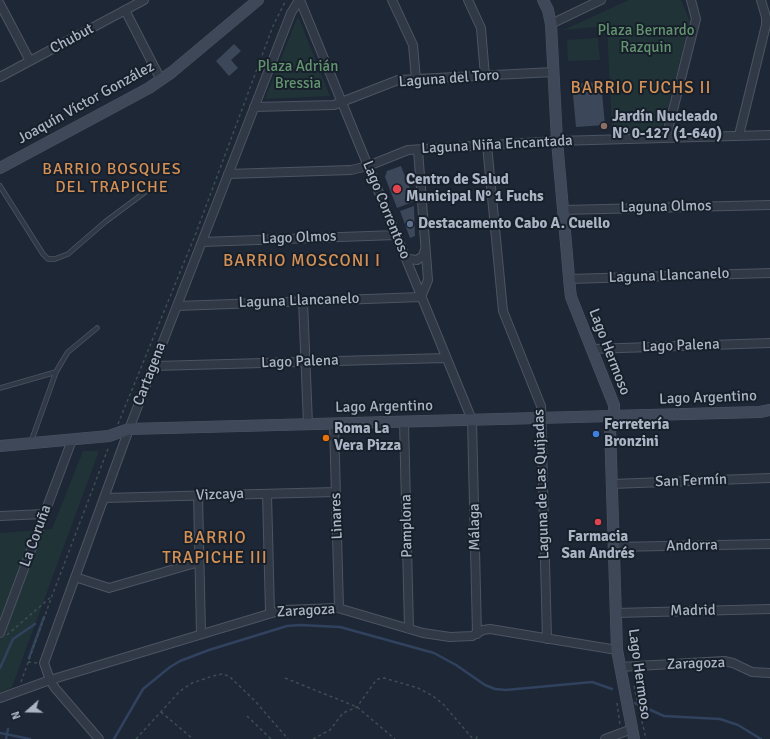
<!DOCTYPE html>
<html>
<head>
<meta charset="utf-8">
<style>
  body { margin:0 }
  #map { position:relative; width:770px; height:739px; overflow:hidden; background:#1e2736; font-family:Signika,sans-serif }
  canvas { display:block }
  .north { position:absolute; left:8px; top:691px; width:40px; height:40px; -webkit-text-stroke:3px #171f2a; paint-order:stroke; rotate:250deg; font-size:11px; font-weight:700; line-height:16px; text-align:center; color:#abb4c4 }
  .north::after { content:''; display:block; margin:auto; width:14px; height:18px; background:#abb4c4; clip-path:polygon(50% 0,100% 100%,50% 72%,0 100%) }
</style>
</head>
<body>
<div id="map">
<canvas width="770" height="739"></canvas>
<div class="north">N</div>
</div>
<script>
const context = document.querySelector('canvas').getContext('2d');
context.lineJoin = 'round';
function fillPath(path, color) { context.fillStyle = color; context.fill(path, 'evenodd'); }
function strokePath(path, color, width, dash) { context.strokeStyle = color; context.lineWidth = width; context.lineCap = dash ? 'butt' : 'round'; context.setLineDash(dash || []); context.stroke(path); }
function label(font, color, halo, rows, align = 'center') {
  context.font = font + ' Signika,sans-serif'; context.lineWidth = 4; context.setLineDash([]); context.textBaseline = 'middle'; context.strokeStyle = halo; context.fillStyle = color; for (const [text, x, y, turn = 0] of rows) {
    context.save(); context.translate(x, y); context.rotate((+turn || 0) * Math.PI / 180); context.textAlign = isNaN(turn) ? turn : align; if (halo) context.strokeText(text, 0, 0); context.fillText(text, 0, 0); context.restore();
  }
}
fillPath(new Path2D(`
  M 629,0 L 681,0 L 690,22 L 662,130 L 612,131 L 607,26 L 563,30 Z
  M 298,16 L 330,96 L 265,99 Z
  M 598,38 L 600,60 L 568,61 L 567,40 Z
  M 83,451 L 99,451 L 12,687 L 0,692 L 0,533 L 52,529 Z`), '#203337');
strokePath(new Path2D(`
  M 29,658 L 44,617
  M 0,668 L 13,639 L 35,624
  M 635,703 L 664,716 L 720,719 L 738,725 L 761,739
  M 0,733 L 30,739
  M 6,739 L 8,729
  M 114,739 L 143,689 L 170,667 L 180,661 L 209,650 L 287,626 L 300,625 L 340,627 L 434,653 L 456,665 L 485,685 L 495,689 L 506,690 L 592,682 L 612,689`), '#31425e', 2.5);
fillPath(new Path2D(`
  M 234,44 L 241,51 L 231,60 L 238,68 L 229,76 L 216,61 Z
  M 601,82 L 605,125 L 576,127 L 572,84 Z
  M 401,166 L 415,201 L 397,208 L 385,177 L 387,171 Z
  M 414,206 L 415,236 L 410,238 L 400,211 Z`), '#3c4759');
const lane = new Path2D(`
  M 0,186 L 43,254 L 48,259 L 55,259 L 68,254 L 105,222 L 148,190
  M 0,388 L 56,372
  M 31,442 L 56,372 L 63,360 L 68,352 L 97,328`);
const street = new Path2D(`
  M 300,0 L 472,420 L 477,634
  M 392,0 L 413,45 L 416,79
  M 468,0 L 481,28 L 485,76
  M 0,4 L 30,61
  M 125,10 L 161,80
  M 551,24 L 601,0
  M 0,77 L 144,0
  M 254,107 L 334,105 L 398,80 L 553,72
  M 739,135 L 766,25 L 766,17 L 761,0
  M 666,138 L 696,19 L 691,0
  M 487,145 L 503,311 L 541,406 L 547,639
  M 228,174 L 351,170 L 368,166 L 408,150 L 557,141 L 770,135
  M 563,210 L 770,205
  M 202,242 L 396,235
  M 404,256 L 409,259 L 417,260 L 423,256 L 425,249
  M 569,279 L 770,273
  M 303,301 L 308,424
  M 177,306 L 421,297 L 428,280 L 418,150
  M 592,349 L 770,343
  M 154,366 L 446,358
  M 404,422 L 409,629
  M 334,423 L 339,608
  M 612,484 L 770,478
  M 267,494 L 270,613
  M 198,495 L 201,634
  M 104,498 L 336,492
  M 0,516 L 44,514
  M 614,547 L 770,544
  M 75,577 L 109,588 L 199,562
  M 616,613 L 770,609
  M 0,633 L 72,440
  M 620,667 L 724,661 L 733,663 L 752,672 L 770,673
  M 0,698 L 50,680 L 282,610 L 338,608 L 423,633 L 450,637 L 472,636 L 483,630 L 490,629 L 617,650
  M 99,739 L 55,688 L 50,680 L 44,663 L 129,429 L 291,13 L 299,0
  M 605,739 L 632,729`);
const secondary = new Path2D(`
  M 543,0 L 548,10 L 551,24 L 557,141 L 570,289 L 571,297 L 614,405 L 614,416 L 610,426 L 617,650 L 634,739
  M 0,168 L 149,88 L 172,72 L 258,0
  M 0,446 L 109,436 L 129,429 L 760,412 L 770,410`);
strokePath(lane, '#4c5462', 5.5);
strokePath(street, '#4c5462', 10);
strokePath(secondary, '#4c5462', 12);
strokePath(new Path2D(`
  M 118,424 L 196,233 L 273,26 L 286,0
  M 7,635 L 51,597
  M 28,662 L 38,663
  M 285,678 L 357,707 L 395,739
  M 21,682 L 52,596 L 109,446
  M 634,686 L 646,739
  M 617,703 L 620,725
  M 161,712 L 193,739
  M 247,716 L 271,739
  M 136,739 L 180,691 L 192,683 L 213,676 L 222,674 L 229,676 L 255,701 L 288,739
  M 313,739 L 330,730 L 343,713 L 357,707 L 374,683 L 378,679 L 384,678 L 418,688 L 433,696 L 443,704 L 473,739
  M 476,739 L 478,734`), '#3b4f51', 1.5, [3, 3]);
strokePath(lane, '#323946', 4);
strokePath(street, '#323946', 8);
strokePath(secondary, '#3f4859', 11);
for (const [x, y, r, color] of [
  [604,126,4,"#8d6e63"],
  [397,189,5,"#e0444e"],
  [410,224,4,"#5c6f8a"],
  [596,434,4,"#3f7fe0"],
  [326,438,4,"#e8710a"],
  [598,522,4,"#e0444e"]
]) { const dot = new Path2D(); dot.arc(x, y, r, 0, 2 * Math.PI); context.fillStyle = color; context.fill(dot); strokePath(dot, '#171f2a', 1.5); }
label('15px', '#639470', '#171f2a', [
  ["Plaza Bernardo",646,31],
  ["Razquin",646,48],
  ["Plaza Adrián",298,67],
  ["Bressia",298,84]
]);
label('15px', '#abb4c4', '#171f2a', [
  ["Chubut",72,39,-28],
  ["Laguna del Toro",449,79,-4],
  ["Joaquín Víctor González",86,103,-29],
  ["Laguna Niña Encantada",497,145,-3],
  ["Laguna Olmos",666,207,-1],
  ["Lago Correntoso",386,210,68],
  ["Lago Olmos",299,238,-2],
  ["Laguna Llancanelo",669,276,-2],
  ["Laguna Llancanelo",299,301,-2],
  ["Lago Palena",681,346,-2],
  ["Lago Hermoso",609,352,69],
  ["Lago Palena",300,362,-2],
  ["Cartagena",150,374,-69],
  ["Lago Argentino",708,398,-2],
  ["Lago Argentino",384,407,-1],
  ["San Fermín",691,481,-2],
  ["Laguna de Las Quijadas",542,484,-92],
  ["Vizcaya",220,495,-2],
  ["Linares",337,516,-92],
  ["Pamplona",407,526,-91],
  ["Málaga",475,527,-91],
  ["La Coruña",36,536,-70],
  ["Andorra",692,546,-1],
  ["Zaragoza",306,611,-3],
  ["Madrid",693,611,-1],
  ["Zaragoza",696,664,-2],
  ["Lago Hermoso",639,674,82]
]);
label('bold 15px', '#abb4c4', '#171f2a', [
  ["Jardín Nucleado",612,117],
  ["N° 0-127 (1-640)",612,134],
  ["Centro de Salud",406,180],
  ["Municipal N° 1 Fuchs",406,197],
  ["Destacamento Cabo A. Cuello",418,224],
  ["Ferretería",604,425],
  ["Bronzini",604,442],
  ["Roma La",334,429],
  ["Vera Pizza",334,446],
  ["Farmacia",598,537,"center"],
  ["San Andrés",598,554,"center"]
], 'left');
context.letterSpacing = '1px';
label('16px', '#d59155', '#171f2a', [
  ["BARRIO BOSQUES",112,170],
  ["DEL TRAPICHE",112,188]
]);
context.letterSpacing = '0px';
context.letterSpacing = '1px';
label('17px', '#d59155', '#171f2a', [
  ["BARRIO FUCHS II",641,89],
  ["BARRIO MOSCONI I",302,262],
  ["BARRIO",215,539],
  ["TRAPICHE III",215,559]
]);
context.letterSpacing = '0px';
</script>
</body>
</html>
